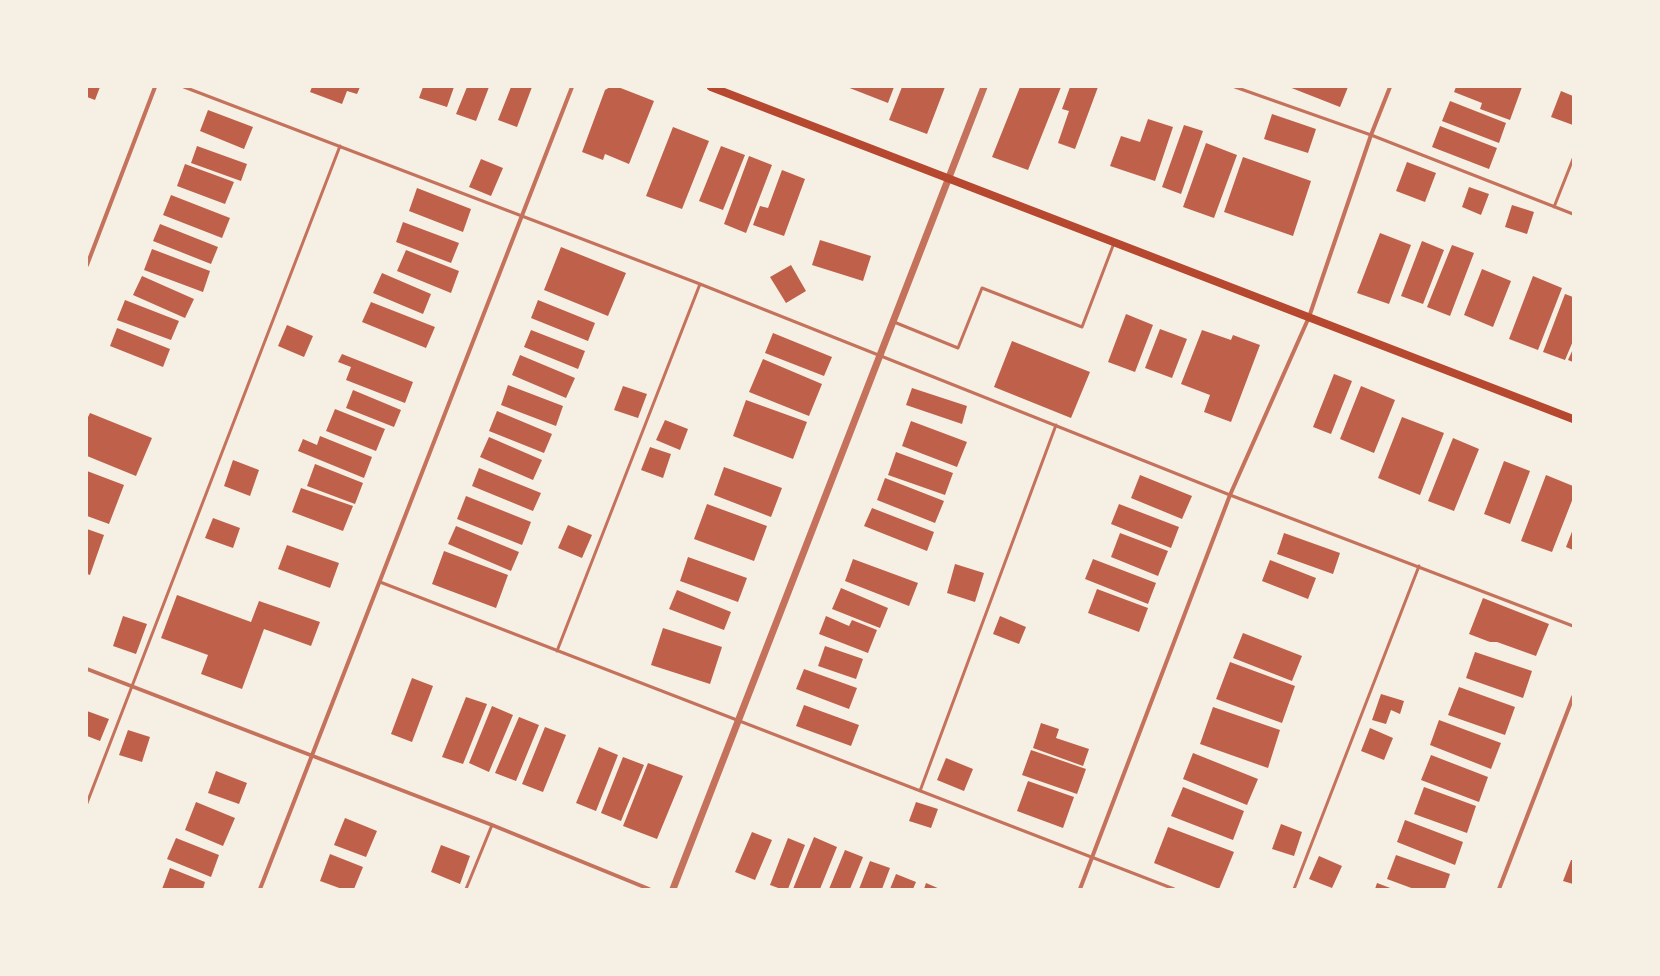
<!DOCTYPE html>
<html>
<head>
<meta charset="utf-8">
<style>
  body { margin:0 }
  #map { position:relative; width:1660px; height:976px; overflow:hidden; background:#f6efe4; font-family:"Titillium Web",sans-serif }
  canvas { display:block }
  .frame { position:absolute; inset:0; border:88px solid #f6efe4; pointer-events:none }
</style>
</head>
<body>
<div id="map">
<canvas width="1660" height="976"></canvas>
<div class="frame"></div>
</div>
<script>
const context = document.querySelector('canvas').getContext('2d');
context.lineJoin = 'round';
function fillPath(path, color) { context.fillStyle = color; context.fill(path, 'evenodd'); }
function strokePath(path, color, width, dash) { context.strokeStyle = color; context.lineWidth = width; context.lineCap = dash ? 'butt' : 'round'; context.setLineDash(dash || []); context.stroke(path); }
fillPath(new Path2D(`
  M 87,87 L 100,87 L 95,100 L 87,97 Z
  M 312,87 L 360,87 L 357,94 L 347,91 L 342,104 L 310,92 Z
  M 423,87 L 454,87 L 447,107 L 419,98 Z
  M 467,87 L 489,87 L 476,121 L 456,114 Z
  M 511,87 L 532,87 L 517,127 L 498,120 Z
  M 610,87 L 618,87 L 654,101 L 629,164 L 605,154 L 603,160 L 582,152 L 605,90 Z
  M 847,87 L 894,87 L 888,103 Z
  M 902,87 L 945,87 L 927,134 L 889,120 Z
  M 1020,87 L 1061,87 L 1028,170 L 992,157 Z
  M 1070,87 L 1098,87 L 1075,149 L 1058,143 L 1069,111 L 1062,109 Z
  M 1289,87 L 1348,87 L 1340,107 Z
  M 1456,87 L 1522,87 L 1510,120 L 1480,109 L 1482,103 L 1454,92 Z
  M 1561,91 L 1573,96 L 1573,125 L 1551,117 Z
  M 1450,101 L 1506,123 L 1499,143 L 1442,121 Z
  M 208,110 L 253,127 L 244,149 L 200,131 Z
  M 1272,114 L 1316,129 L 1308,153 L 1264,139 Z
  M 1148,119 L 1173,127 L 1155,181 L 1110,166 L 1121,136 L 1140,142 Z
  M 1184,125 L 1203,131 L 1181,194 L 1162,187 Z
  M 1440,126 L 1497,148 L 1489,169 L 1432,147 Z
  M 673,127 L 709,141 L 682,209 L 646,196 Z
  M 1206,143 L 1237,155 L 1214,218 L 1183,207 Z
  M 197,146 L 247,164 L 241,181 L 191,163 Z
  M 721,146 L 745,155 L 723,210 L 699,201 Z
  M 749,156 L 772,165 L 746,233 L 724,224 Z
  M 1243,157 L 1311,181 L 1293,236 L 1224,212 Z
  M 481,159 L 503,168 L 491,196 L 469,187 Z
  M 1407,162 L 1436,173 L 1425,202 L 1396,191 Z
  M 185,164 L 234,182 L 225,204 L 177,186 Z
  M 782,170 L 805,179 L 784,236 L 753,225 L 760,206 L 768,208 Z
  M 1469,187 L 1489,194 L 1481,215 L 1462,207 Z
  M 417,188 L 471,209 L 463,232 L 409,211 Z
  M 171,195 L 230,218 L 222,238 L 163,215 Z
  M 1512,205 L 1534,212 L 1527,234 L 1505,227 Z
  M 403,222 L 459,243 L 451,263 L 396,242 Z
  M 160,224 L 218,247 L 211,264 L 153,241 Z
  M 1380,233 L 1411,245 L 1389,304 L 1357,293 Z
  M 820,240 L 871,256 L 863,281 L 812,265 Z
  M 1422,241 L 1444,250 L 1423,304 L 1401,296 Z
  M 1452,245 L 1474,253 L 1450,316 L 1427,307 Z
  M 561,247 L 626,273 L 608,316 L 544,290 Z
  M 152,249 L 210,271 L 203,292 L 144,270 Z
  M 406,250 L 459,271 L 451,293 L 397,271 Z
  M 791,265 L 806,291 L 786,303 L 770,277 Z
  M 1482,269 L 1511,281 L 1493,327 L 1464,315 Z
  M 382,273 L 431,294 L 423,314 L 373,293 Z
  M 142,276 L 194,299 L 185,318 L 133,295 Z
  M 1533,276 L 1562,288 L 1538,350 L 1509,339 Z
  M 1565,294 L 1573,297 L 1573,341 L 1565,360 L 1543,352 Z
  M 125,300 L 179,321 L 171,340 L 117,320 Z
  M 538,300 L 595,323 L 588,341 L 531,318 Z
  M 371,302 L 435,327 L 426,348 L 362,322 Z
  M 1126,314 L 1153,325 L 1135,372 L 1108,362 Z
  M 287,325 L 313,336 L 304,357 L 278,346 Z
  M 117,328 L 170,349 L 163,367 L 110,346 Z
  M 1160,329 L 1187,339 L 1172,378 L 1145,368 Z
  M 531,330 L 585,351 L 578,369 L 524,347 Z
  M 1202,330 L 1231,340 L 1233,335 L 1260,345 L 1231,422 L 1204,412 L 1210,395 L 1181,384 Z
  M 773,333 L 832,357 L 824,376 L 765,353 Z
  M 1012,341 L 1090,372 L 1071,418 L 994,387 Z
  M 1573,349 L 1573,362 L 1568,360 Z
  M 342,354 L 413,382 L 405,403 L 346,380 L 351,367 L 338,362 Z
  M 520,355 L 575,378 L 566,398 L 512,375 Z
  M 763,359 L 822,384 L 809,416 L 749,392 Z
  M 1334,374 L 1352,381 L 1331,434 L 1313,427 Z
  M 508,385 L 563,406 L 556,426 L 501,405 Z
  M 623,386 L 647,394 L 638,418 L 614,410 Z
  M 1361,386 L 1395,400 L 1374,453 L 1340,439 Z
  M 912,388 L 967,406 L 962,424 L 906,405 Z
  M 353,390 L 401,410 L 394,427 L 346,408 Z
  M 746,400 L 807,422 L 793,459 L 733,436 Z
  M 335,409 L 385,429 L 376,451 L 326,431 Z
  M 497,411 L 552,434 L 544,453 L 489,431 Z
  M 90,413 L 152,438 L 136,476 L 87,456 L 87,419 Z
  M 1402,417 L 1444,433 L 1420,495 L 1378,478 Z
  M 665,420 L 688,429 L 680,450 L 656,440 Z
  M 911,421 L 967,442 L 957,467 L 902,446 Z
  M 320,436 L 372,457 L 364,478 L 298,451 L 303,439 L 317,445 Z
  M 489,437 L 542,460 L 533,480 L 480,457 Z
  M 1453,438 L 1479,449 L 1454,511 L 1428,501 Z
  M 650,447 L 671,454 L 663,478 L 641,470 Z
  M 896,452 L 953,473 L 945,495 L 888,475 Z
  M 233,460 L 259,470 L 250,496 L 224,486 Z
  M 1504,461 L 1530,471 L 1510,524 L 1484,514 Z
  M 315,464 L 363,483 L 355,504 L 307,486 Z
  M 724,467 L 782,488 L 771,517 L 714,495 Z
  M 479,468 L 541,493 L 533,511 L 472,486 Z
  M 87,471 L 124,485 L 109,524 L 87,516 Z
  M 1140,475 L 1192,496 L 1182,519 L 1131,498 Z
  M 1546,475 L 1573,486 L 1573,498 L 1552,552 L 1521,541 Z
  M 885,478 L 944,501 L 935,523 L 877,500 Z
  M 301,488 L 353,506 L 343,531 L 292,512 Z
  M 466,496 L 531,522 L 522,545 L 457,519 Z
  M 707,504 L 767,526 L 754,561 L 694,539 Z
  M 1119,504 L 1179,527 L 1171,548 L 1111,524 Z
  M 872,508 L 934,532 L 927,551 L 864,526 Z
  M 213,518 L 240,528 L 233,548 L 205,538 Z
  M 568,525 L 592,535 L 582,558 L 558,548 Z
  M 456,526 L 519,552 L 511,571 L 448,544 Z
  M 87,529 L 104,535 L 90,575 L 87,574 Z
  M 1573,529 L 1573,550 L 1566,547 Z
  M 1120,533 L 1168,551 L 1158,576 L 1111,557 Z
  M 1284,533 L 1340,553 L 1333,574 L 1277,554 Z
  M 287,545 L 339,563 L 330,588 L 278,569 Z
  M 444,551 L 508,575 L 496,608 L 432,584 Z
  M 688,557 L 747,578 L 738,602 L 680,581 Z
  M 853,559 L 918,583 L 909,606 L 845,581 Z
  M 1093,559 L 1156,583 L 1148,604 L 1085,579 Z
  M 1270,560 L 1316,578 L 1308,599 L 1262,581 Z
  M 955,564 L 984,573 L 975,602 L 947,593 Z
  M 841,588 L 888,608 L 880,628 L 832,609 Z
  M 1097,589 L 1148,608 L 1139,632 L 1088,613 Z
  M 677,590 L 731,612 L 724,630 L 669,609 Z
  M 177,595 L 251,622 L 259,601 L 320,622 L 311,646 L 264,629 L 242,689 L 201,674 L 208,655 L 161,638 Z
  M 1483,598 L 1549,624 L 1536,656 L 1497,642 L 1490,642 L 1469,634 Z
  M 123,616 L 147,624 L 136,654 L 113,646 Z
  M 826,616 L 849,626 L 852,620 L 877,630 L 868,653 L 819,634 Z
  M 1000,616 L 1026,627 L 1019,644 L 993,634 Z
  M 663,628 L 722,647 L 710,684 L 651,665 Z
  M 1243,633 L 1302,656 L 1292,681 L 1233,658 Z
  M 825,646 L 863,659 L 856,679 L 818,666 Z
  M 1475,652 L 1532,671 L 1523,698 L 1466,678 Z
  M 1230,662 L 1295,686 L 1282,723 L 1216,699 Z
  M 804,669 L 857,688 L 849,709 L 796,689 Z
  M 412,678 L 433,686 L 412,742 L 391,734 Z
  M 1459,687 L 1515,707 L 1505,735 L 1448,715 Z
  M 1381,694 L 1404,701 L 1400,714 L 1391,710 L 1386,724 L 1372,720 Z
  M 466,697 L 487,704 L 463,764 L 442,757 Z
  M 804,705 L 859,725 L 851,746 L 796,726 Z
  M 492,706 L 513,715 L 489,772 L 469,763 Z
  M 1213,707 L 1280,730 L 1268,768 L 1200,744 Z
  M 87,711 L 109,719 L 100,741 L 87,736 Z
  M 519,717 L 539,725 L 516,781 L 495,773 Z
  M 1439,720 L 1501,743 L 1491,769 L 1430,745 Z
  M 1041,723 L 1059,729 L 1056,738 L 1089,749 L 1083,766 L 1033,748 Z
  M 545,727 L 566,735 L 543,792 L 522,784 Z
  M 1370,728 L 1393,738 L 1384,760 L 1361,751 Z
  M 128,730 L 150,737 L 142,762 L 119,755 Z
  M 599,747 L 618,755 L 596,811 L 576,803 Z
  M 1031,750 L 1086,769 L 1077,794 L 1022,775 Z
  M 1193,753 L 1258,779 L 1247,805 L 1183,779 Z
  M 1431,755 L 1488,777 L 1479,802 L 1421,780 Z
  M 623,757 L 644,765 L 621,821 L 601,813 Z
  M 946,758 L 973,769 L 964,791 L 937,780 Z
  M 648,763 L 683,776 L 657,839 L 623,826 Z
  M 216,771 L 247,783 L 239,804 L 208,793 Z
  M 1028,781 L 1074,797 L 1063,828 L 1017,811 Z
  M 1183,787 L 1244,811 L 1233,840 L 1171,816 Z
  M 1424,787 L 1476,806 L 1467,833 L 1414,814 Z
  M 196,802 L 235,818 L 223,846 L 185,830 Z
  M 916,802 L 938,809 L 931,828 L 909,821 Z
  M 345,818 L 377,831 L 366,857 L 334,845 Z
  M 1405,820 L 1463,842 L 1455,865 L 1397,842 Z
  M 1281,824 L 1302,832 L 1294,856 L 1272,849 Z
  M 1168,827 L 1234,852 L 1219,889 L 1154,863 Z
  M 752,832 L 772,840 L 755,880 L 735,872 Z
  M 814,837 L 837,847 L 820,889 L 793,889 Z
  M 176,838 L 219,855 L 211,877 L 167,859 Z
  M 788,838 L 805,845 L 788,889 L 781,889 L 770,885 Z
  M 441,845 L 470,856 L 460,884 L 431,872 Z
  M 845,850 L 863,857 L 850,889 L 829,889 Z
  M 330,854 L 363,867 L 354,889 L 342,889 L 320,881 Z
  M 1396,855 L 1450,874 L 1445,889 L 1414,889 L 1387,879 Z
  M 1319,856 L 1342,866 L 1332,888 L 1309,879 Z
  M 1571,860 L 1573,860 L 1573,884 L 1563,881 Z
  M 870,861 L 890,868 L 882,889 L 859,889 Z
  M 170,868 L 205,882 L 203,889 L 162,889 Z
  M 896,874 L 916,882 L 913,889 L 890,889 Z
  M 926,883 L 940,889 L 924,889 Z
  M 1377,883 L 1393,889 L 1375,889 Z`), '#bf614a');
strokePath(new Path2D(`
  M 184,87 L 700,284 L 1230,495 L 1573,626
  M 1235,87 L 1371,135 L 1573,214
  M 1554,207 L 1573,159
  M 894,322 L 958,348 L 982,288 L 1082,327 L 1114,243
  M 380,582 L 1174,889
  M 557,651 L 700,284
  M 920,791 L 1056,425
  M 87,803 L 340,146
  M 466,889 L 492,825
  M 1294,889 L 1419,566`), '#c5725c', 3);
strokePath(new Path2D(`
  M 87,265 L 155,87
  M 87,669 L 492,825 L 649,889
  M 260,889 L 572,87
  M 1080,889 L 1230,495 L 1309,317 L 1371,135 L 1390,87
  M 1499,889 L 1573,697`), '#c5725c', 4);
strokePath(new Path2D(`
  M 673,889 L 984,87`), '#c5725c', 7);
strokePath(new Path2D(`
  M 711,87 L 1573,419`), '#b5482f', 8);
</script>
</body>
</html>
